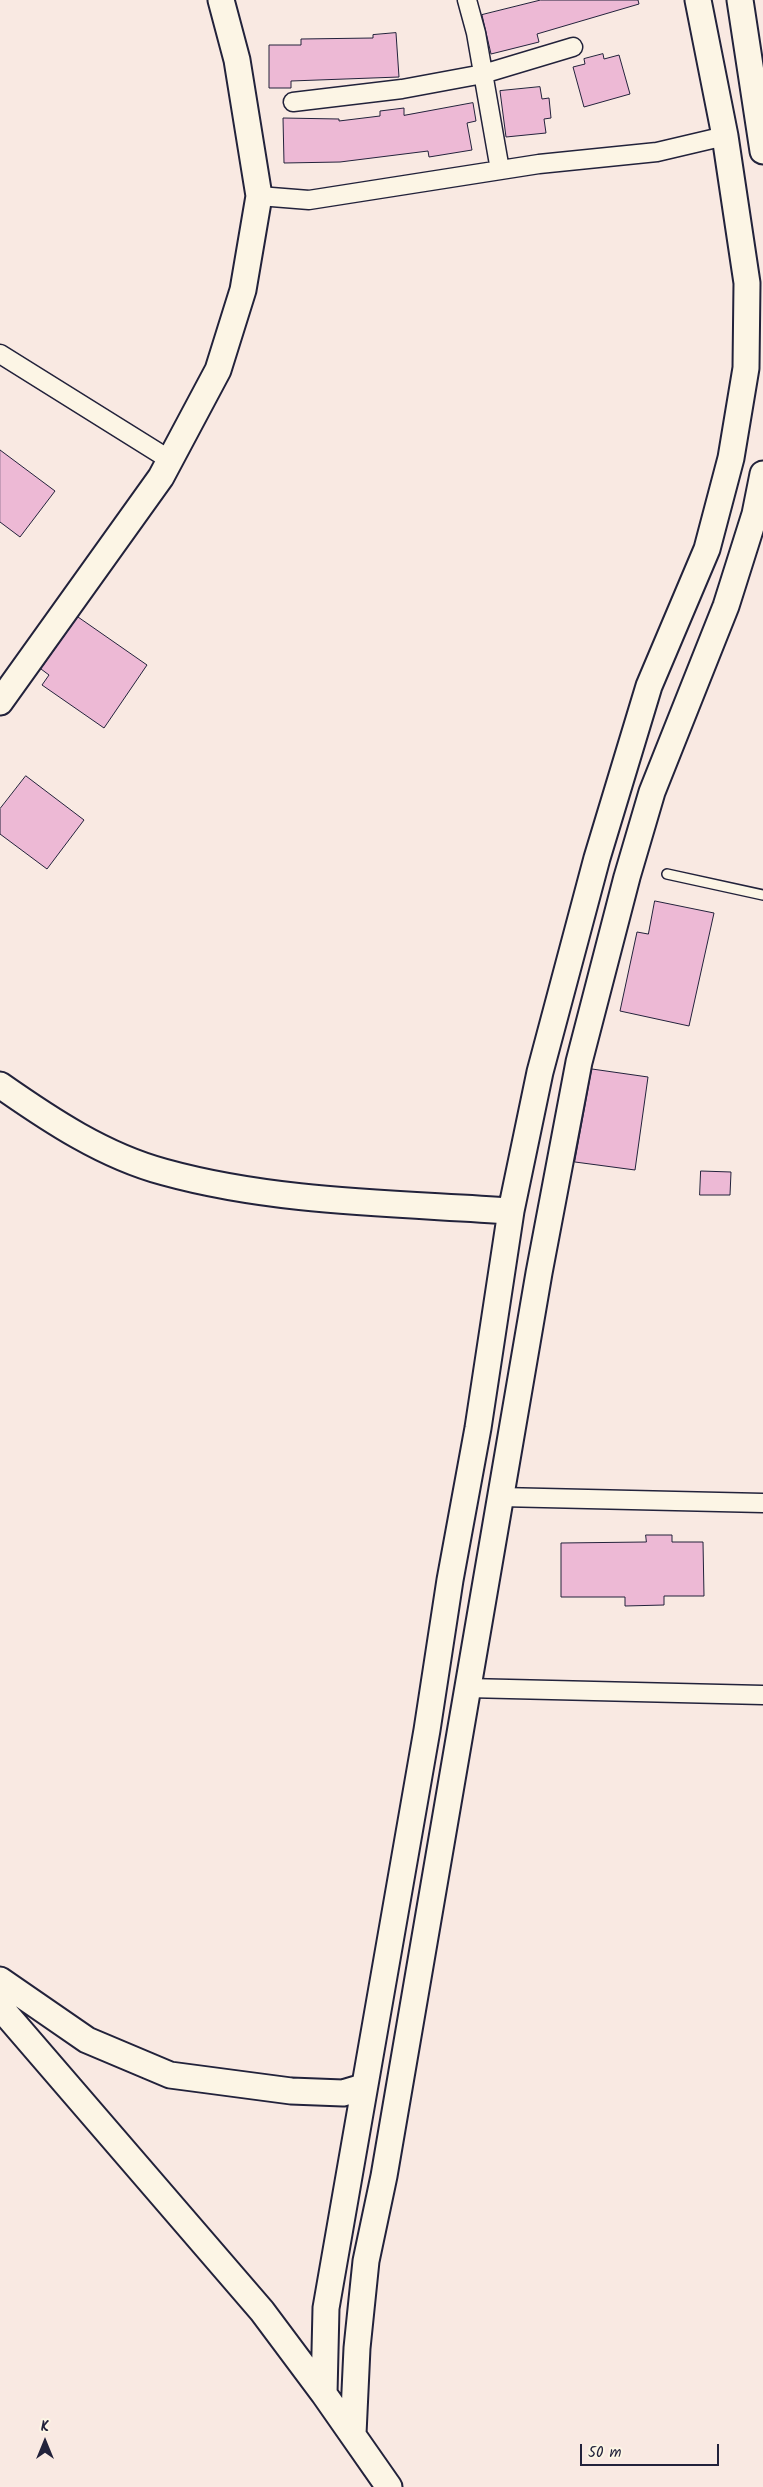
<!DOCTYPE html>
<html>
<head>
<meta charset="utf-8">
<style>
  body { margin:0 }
  #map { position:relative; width:763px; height:2487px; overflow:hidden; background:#f9e9e2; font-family:Kalam,sans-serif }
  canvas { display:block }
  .north { position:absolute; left:20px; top:2417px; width:50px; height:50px; -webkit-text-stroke:4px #fcf5e5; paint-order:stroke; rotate:0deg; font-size:14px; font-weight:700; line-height:20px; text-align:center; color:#22223b }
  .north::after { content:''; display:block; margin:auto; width:18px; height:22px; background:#22223b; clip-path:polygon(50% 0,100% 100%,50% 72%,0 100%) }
  .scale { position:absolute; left:580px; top:2444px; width:139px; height:22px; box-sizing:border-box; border:2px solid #22223b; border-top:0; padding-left:6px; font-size:15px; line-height:18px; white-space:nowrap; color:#22223b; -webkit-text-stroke:4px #fcf5e5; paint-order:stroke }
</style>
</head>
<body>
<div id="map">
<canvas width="763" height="2487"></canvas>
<div class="north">K</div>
<div class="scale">50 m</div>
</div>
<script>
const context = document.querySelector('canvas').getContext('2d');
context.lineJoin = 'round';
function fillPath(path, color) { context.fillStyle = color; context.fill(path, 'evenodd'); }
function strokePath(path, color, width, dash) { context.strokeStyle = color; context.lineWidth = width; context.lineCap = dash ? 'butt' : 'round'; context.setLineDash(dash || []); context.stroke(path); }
const building = new Path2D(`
  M 541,0 L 638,0 L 639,4 L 537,34 L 539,42 L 491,54 L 482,15 Z
  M 396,33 L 399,77 L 291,81 L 291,88 L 269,88 L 269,45 L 301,45 L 301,39 L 373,38 L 373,35 Z
  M 603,54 L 604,59 L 619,55 L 630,94 L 584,107 L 573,67 L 585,64 L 584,59 Z
  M 540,87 L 542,99 L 549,98 L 551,118 L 544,119 L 546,133 L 506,137 L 500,91 Z
  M 473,103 L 476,121 L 467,123 L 472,150 L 429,157 L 428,151 L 340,162 L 284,163 L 283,118 L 339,119 L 339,121 L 380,116 L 380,111 L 404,108 L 404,115 Z
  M 0,450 L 55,491 L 20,537 L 0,522 Z
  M 78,617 L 147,665 L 104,728 L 42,685 L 49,675 L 41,669 Z
  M 26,776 L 84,820 L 47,869 L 0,834 L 0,809 Z
  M 655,901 L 714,913 L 689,1026 L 620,1011 L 637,932 L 648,934 Z
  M 592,1069 L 648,1077 L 635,1170 L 575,1162 Z
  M 701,1171 L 731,1172 L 730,1195 L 700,1195 Z
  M 646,1535 L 672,1535 L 672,1542 L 703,1542 L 704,1596 L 664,1596 L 664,1605 L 625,1606 L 625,1597 L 561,1597 L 561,1543 L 646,1542 Z`);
fillPath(building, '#edb9d5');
strokePath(building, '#22223b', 1);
const lane = new Path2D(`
  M 667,874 L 763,895`);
const street = new Path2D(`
  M 467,0 L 476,33 L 500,170
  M 293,102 L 402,89 L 483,74 L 573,47
  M 259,196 L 309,200 L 539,164 L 657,152 L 725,136
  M 0,354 L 170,460
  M 500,1497 L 763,1503
  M 467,1688 L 763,1695`);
const secondary = new Path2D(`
  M 740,0 L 763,151
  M 0,702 L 161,477 L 218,370 L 243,290 L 259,196 L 237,60 L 221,0
  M 0,1085 C 50,1120 104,1156 164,1172 C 276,1203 396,1203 511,1211
  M 0,1980 L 87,2040 L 170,2075 L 291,2091 L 343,2093 L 363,2087
  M 0,2007 L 262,2311 L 324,2394 L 389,2487
  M 324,2394 L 326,2308 L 427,1730 L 450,1580 L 478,1428 L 511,1211 L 540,1072 L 597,858 L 649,686 L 707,549 L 731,458 L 746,368 L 747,283 L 725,136 L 698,0
  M 353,2434 L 357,2348 L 366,2261 L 384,2176 L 539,1273 L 579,1062 L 627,877 L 652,792 L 726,606 L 755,514 L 763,474`);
strokePath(lane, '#22223b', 12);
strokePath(street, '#22223b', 21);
strokePath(secondary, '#22223b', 29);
strokePath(lane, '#fcf5e5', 9);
strokePath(street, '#fcf5e5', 18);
strokePath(secondary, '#fcf5e5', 25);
</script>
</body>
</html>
